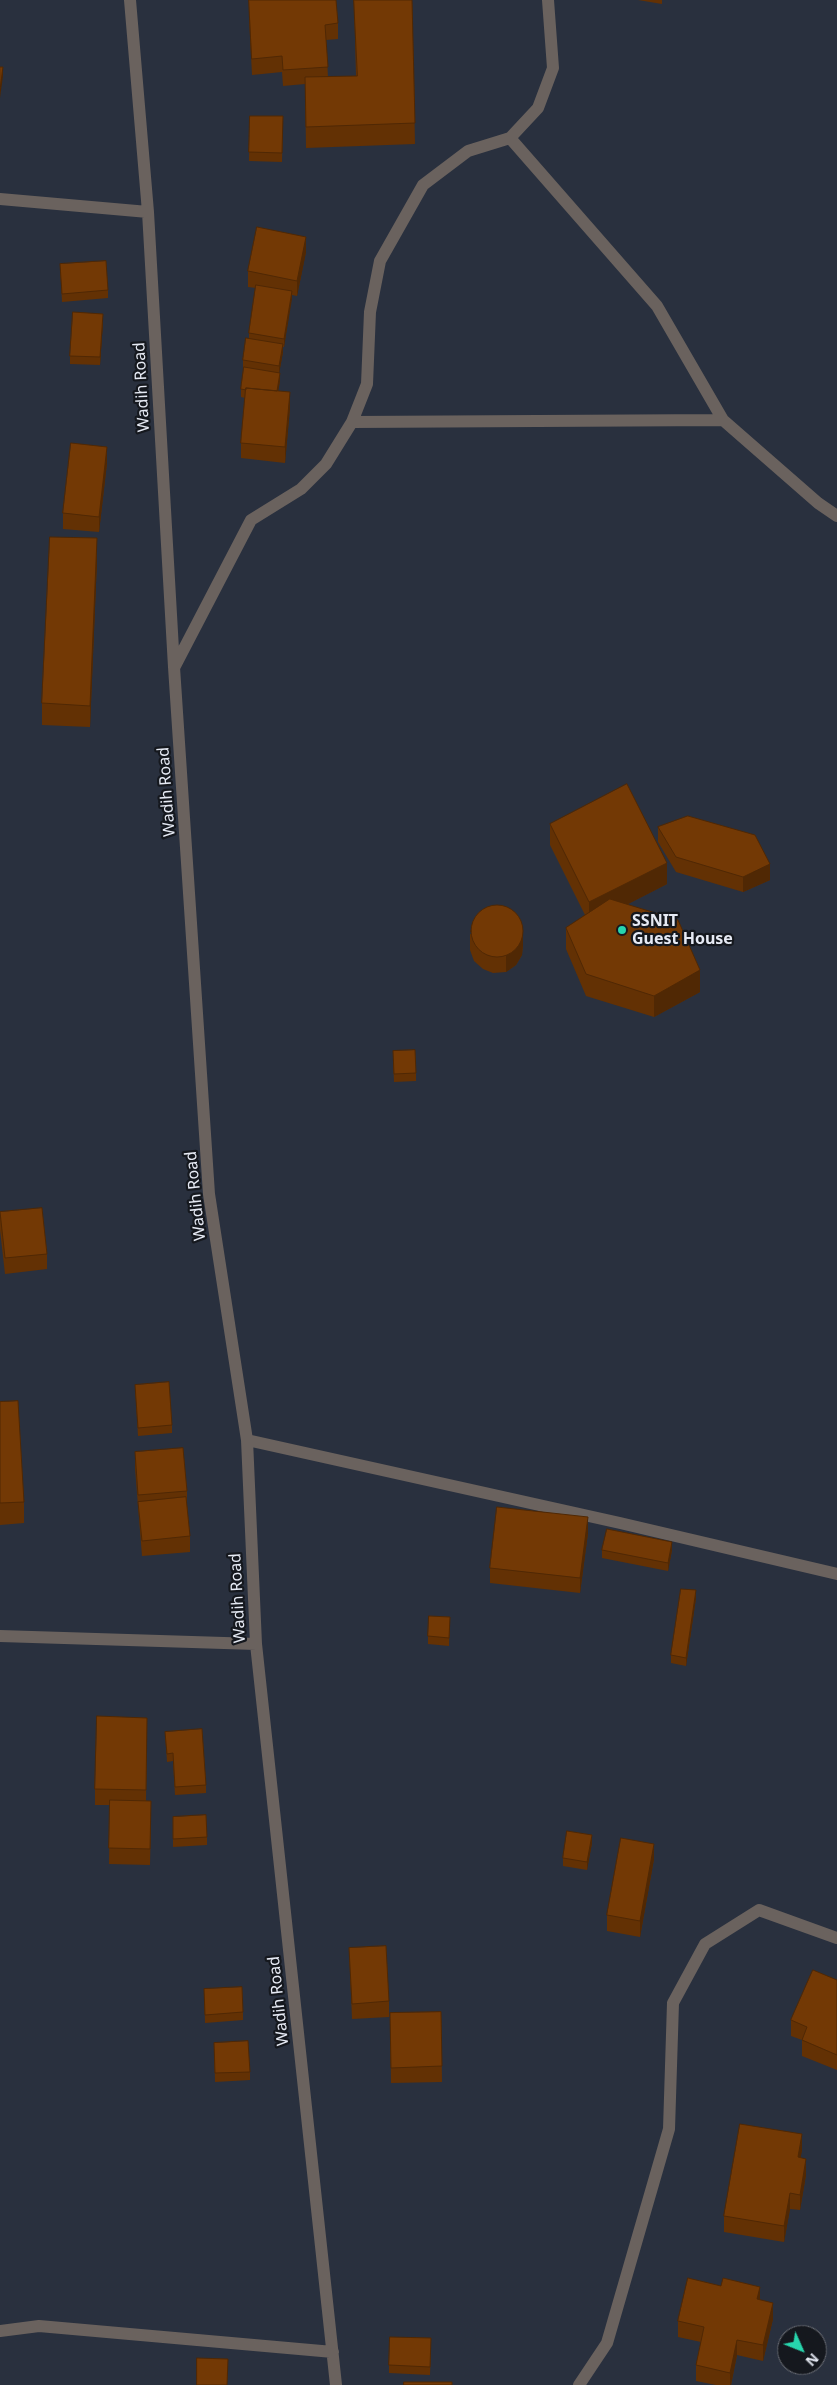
<!DOCTYPE html>
<html>
<head>
<meta charset="utf-8">
<style>
  body { margin:0 }
  #map { position:relative; width:837px; height:2385px; overflow:hidden; background:#29303e; font-family:"Noto Sans",sans-serif }
  canvas { display:block }
  .north { position:absolute; left:777px; top:2325px; width:50px; height:50px; box-sizing:border-box; background:#15181e; border:1px solid #696c74; border-radius:50%; rotate:134deg; font-size:14px; font-weight:700; line-height:20px; text-align:center; color:#e6eaf4 }
  .north::after { content:''; display:block; margin:auto; width:18px; height:22px; background:#27d5ad; clip-path:polygon(50% 0,100% 100%,50% 72%,0 100%) }
</style>
</head>
<body>
<div id="map">
<canvas width="837" height="2385"></canvas>
<div class="north">N</div>
</div>
<script>
const context = document.querySelector('canvas').getContext('2d');
context.lineJoin = 'round';
function strokePath(path, color, width, dash) { context.strokeStyle = color; context.lineWidth = width; context.lineCap = dash ? 'butt' : 'round'; context.setLineDash(dash || []); context.stroke(path); }
function fillPath(path, color) { context.fillStyle = color; context.fill(path, 'evenodd'); }
function label(font, color, halo, rows, align = 'center') {
  context.font = font + ' "Noto Sans",sans-serif'; context.lineWidth = 4.5; context.setLineDash([]); context.textBaseline = 'middle'; context.strokeStyle = halo; context.fillStyle = color; for (const [text, x, y, turn = 0] of rows) {
    context.save(); context.translate(x, y); context.rotate((+turn || 0) * Math.PI / 180); context.textAlign = isNaN(turn) ? turn : align; if (halo) context.strokeText(text, 0, 0); context.fillText(text, 0, 0); context.restore();
  }
}
strokePath(new Path2D(`
  M 130,0 L 148,212 L 174,667 L 209,1194 L 247,1440 L 256,1644 L 336,2385
  M 510,138 L 657,306 L 723,420 L 818,503 L 837,516
  M 0,199 L 148,212
  M 352,422 L 723,420
  M 175,666 L 251,520 L 301,489 L 326,464 L 352,422 L 367,384 L 370,312 L 380,261 L 423,185 L 468,151 L 510,138 L 538,108 L 553,68 L 548,0
  M 247,1440 L 620,1523 L 837,1574
  M 0,1636 L 256,1644
  M 0,2331 L 39,2326 L 333,2352
  M 579,2385 L 607,2343 L 669,2129 L 673,2003 L 705,1944 L 759,1910 L 837,1938`), '#6a625e', 12);
fillPath(new Path2D(`
  M 249,0 L 338,23 L 338,39 L 326,40 L 328,77 L 356,76 L 354,0 L 412,0 L 415,144 L 306,148 L 305,84 L 283,86 L 282,72 L 252,75 L 249,16 Z
  M 638,0 L 662,0 L 662,4 Z
  M 250,116 L 283,116 L 282,162 L 249,161 Z
  M 306,252 L 297,296 L 292,295 L 284,347 L 283,347 L 283,352 L 279,373 L 280,381 L 278,391 L 290,408 L 285,463 L 241,458 L 241,443 L 245,398 L 241,397 L 241,389 L 244,369 L 243,368 L 243,360 L 249,338 L 249,333 L 256,288 L 248,287 L 248,271 Z
  M 60,264 L 108,290 L 108,298 L 62,302 Z
  M 103,322 L 100,365 L 70,364 L 70,356 Z
  M 107,463 L 99,532 L 63,529 L 63,513 Z
  M 97,560 L 90,727 L 42,725 L 42,703 Z
  M 550,824 L 667,884 L 628,904 L 700,992 L 654,1017 L 586,996 L 566,949 L 566,928 L 585,915 L 550,845 Z
  M 658,827 L 770,880 L 743,892 L 676,872 L 658,842 Z
  M 470,934 L 523,944 L 522,955 L 516,965 L 506,972 L 493,973 L 483,969 L 474,961 L 470,950 Z
  M 393,1060 L 416,1073 L 416,1081 L 394,1082 Z
  M 0,1212 L 47,1254 L 47,1269 L 5,1274 L 0,1230 Z
  M 135,1385 L 172,1425 L 172,1433 L 138,1436 Z
  M 0,1402 L 24,1502 L 24,1523 L 0,1525 Z
  M 135,1452 L 187,1491 L 187,1505 L 190,1536 L 190,1552 L 142,1556 L 135,1468 Z
  M 588,1533 L 580,1593 L 490,1583 L 490,1568 Z
  M 602,1550 L 672,1550 L 668,1571 L 602,1558 Z
  M 696,1598 L 686,1666 L 671,1663 L 671,1655 Z
  M 450,1617 L 449,1646 L 428,1644 L 428,1636 Z
  M 147,1718 L 146,1801 L 151,1816 L 150,1865 L 109,1864 L 110,1805 L 95,1805 L 95,1789 Z
  M 165,1732 L 206,1785 L 206,1793 L 175,1795 L 173,1761 L 167,1762 Z
  M 173,1825 L 207,1837 L 207,1845 L 173,1847 Z
  M 592,1843 L 587,1870 L 563,1866 L 563,1858 Z
  M 654,1859 L 640,1937 L 607,1931 L 607,1915 Z
  M 349,1948 L 389,2001 L 389,2017 L 352,2019 Z
  M 837,1980 L 837,2070 L 802,2056 L 802,2040 L 791,2036 L 791,2020 Z
  M 204,1989 L 243,2012 L 243,2020 L 205,2023 Z
  M 441,2012 L 442,2082 L 391,2083 L 390,2013 Z
  M 214,2043 L 250,2072 L 250,2080 L 215,2082 Z
  M 802,2150 L 800,2158 L 806,2175 L 800,2210 L 790,2209 L 784,2242 L 724,2232 L 724,2216 Z
  M 760,2300 L 773,2319 L 763,2361 L 737,2355 L 731,2385 L 716,2385 L 696,2381 L 696,2365 L 701,2342 L 678,2337 L 678,2321 Z
  M 431,2346 L 430,2375 L 389,2373 L 389,2365 Z`), '#633104');
fillPath(new Path2D(`
  M 3,67 L 3,76 L 0,98 L 0,90 Z
  M 306,237 L 306,252 L 297,296 L 297,281 Z
  M 292,291 L 292,299 L 284,347 L 284,339 Z
  M 103,314 L 103,322 L 100,365 L 100,357 Z
  M 283,344 L 283,352 L 279,374 L 279,366 Z
  M 280,373 L 280,381 L 276,403 L 276,395 Z
  M 290,392 L 290,408 L 285,463 L 285,447 Z
  M 107,447 L 107,463 L 99,532 L 99,517 Z
  M 97,538 L 97,560 L 90,727 L 90,706 Z
  M 667,863 L 667,884 L 589,924 L 589,902 Z
  M 770,864 L 770,880 L 743,892 L 743,877 Z
  M 523,928 L 523,944 L 522,955 L 516,965 L 506,972 L 506,956 Z
  M 700,970 L 700,992 L 654,1017 L 654,996 Z
  M 588,1517 L 588,1533 L 580,1593 L 580,1578 Z
  M 672,1542 L 672,1550 L 668,1571 L 668,1563 Z
  M 696,1590 L 696,1598 L 686,1666 L 686,1658 Z
  M 592,1835 L 592,1843 L 587,1870 L 587,1862 Z
  M 654,1844 L 654,1859 L 640,1937 L 640,1921 Z
  M 802,2134 L 802,2150 L 798,2173 L 798,2157 Z
  M 806,2159 L 806,2175 L 800,2210 L 800,2195 Z
  M 790,2193 L 790,2209 L 784,2242 L 784,2226 Z
  M 760,2287 L 760,2302 L 757,2299 Z
  M 773,2303 L 773,2319 L 763,2361 L 763,2345 Z
  M 737,2340 L 737,2355 L 731,2385 L 730,2385 L 730,2373 Z`), '#502804');
const building = new Path2D(`
  M 249,0 L 336,0 L 338,23 L 325,25 L 328,67 L 283,70 L 282,56 L 252,59 Z
  M 354,0 L 412,0 L 415,123 L 306,127 L 305,77 L 357,76 Z
  M 0,67 L 3,67 L 0,90 Z
  M 250,116 L 283,116 L 282,153 L 249,152 Z
  M 257,227 L 306,237 L 297,281 L 248,271 Z
  M 106,261 L 108,290 L 62,294 L 60,264 Z
  M 256,285 L 292,291 L 284,339 L 249,333 Z
  M 73,312 L 103,314 L 100,357 L 70,356 Z
  M 246,338 L 283,344 L 279,366 L 243,360 Z
  M 244,367 L 280,373 L 277,391 L 246,388 L 246,390 L 241,389 Z
  M 246,388 L 290,392 L 285,447 L 241,443 Z
  M 71,443 L 107,447 L 99,517 L 63,513 Z
  M 50,537 L 97,538 L 90,706 L 42,703 Z
  M 627,784 L 667,863 L 589,902 L 550,824 Z
  M 688,816 L 755,835 L 770,864 L 743,877 L 676,857 L 658,827 Z
  M 610,899 L 678,920 L 700,970 L 654,996 L 586,974 L 566,928 Z
  M471 931a26 26 0 1 1 52 0a26 26 0 1 1-52 0Z
  M 415,1050 L 416,1073 L 394,1074 L 393,1051 Z
  M 42,1208 L 47,1254 L 5,1258 L 0,1212 Z
  M 169,1382 L 172,1425 L 138,1428 L 135,1385 Z
  M 18,1401 L 24,1502 L 0,1503 L 0,1402 Z
  M 183,1448 L 187,1491 L 138,1495 L 135,1452 Z
  M 186,1497 L 190,1536 L 142,1541 L 138,1502 Z
  M 497,1507 L 588,1517 L 580,1578 L 490,1568 Z
  M 607,1529 L 672,1542 L 668,1563 L 602,1550 Z
  M 681,1589 L 696,1590 L 686,1658 L 671,1655 Z
  M 429,1616 L 450,1617 L 449,1638 L 428,1636 Z
  M 97,1716 L 147,1718 L 146,1790 L 95,1789 Z
  M 202,1729 L 206,1785 L 175,1787 L 173,1753 L 167,1754 L 165,1732 Z
  M 110,1800 L 151,1801 L 150,1849 L 109,1848 Z
  M 206,1815 L 207,1837 L 173,1839 L 173,1817 Z
  M 567,1831 L 592,1835 L 587,1862 L 563,1858 Z
  M 621,1838 L 654,1844 L 640,1921 L 607,1915 Z
  M 386,1946 L 389,2001 L 352,2004 L 349,1948 Z
  M 813,1970 L 837,1980 L 837,2055 L 802,2040 L 807,2027 L 791,2020 Z
  M 242,1987 L 243,2012 L 205,2015 L 204,1989 Z
  M 441,2012 L 442,2066 L 391,2068 L 390,2013 Z
  M 248,2041 L 250,2072 L 215,2073 L 214,2043 Z
  M 740,2124 L 802,2134 L 798,2157 L 806,2159 L 800,2195 L 790,2193 L 784,2226 L 724,2216 Z
  M 688,2278 L 721,2286 L 723,2278 L 760,2287 L 757,2299 L 773,2303 L 763,2345 L 737,2340 L 730,2373 L 696,2365 L 704,2327 L 678,2321 Z
  M 390,2337 L 431,2338 L 430,2367 L 389,2365 Z
  M 197,2358 L 228,2359 L 227,2385 L 197,2385 Z
  M 404,2382 L 452,2382 L 452,2385 L 404,2385 Z`);
fillPath(building, '#733905');
strokePath(building, '#502804', 1);
for (const [x, y, r, color] of [
  [622,930,5,"#27d5ad"]
]) { const dot = new Path2D(); dot.arc(x, y, r, 0, 2 * Math.PI); context.fillStyle = color; context.fill(dot); strokePath(dot, '#15181e', 2); }
label('16px', '#e6eaf4', '#15181e', [
  ["Wadih Road",142,387,-93],
  ["Wadih Road",167,792,-94],
  ["Wadih Road",196,1196,-96],
  ["Wadih Road",238,1598,-93],
  ["Wadih Road",279,2001,-96]
]);
label('bold 16px', '#e6eaf4', '#15181e', [
  ["SSNIT",632,921],
  ["Guest House",632,939]
], 'left');
</script>
</body>
</html>
